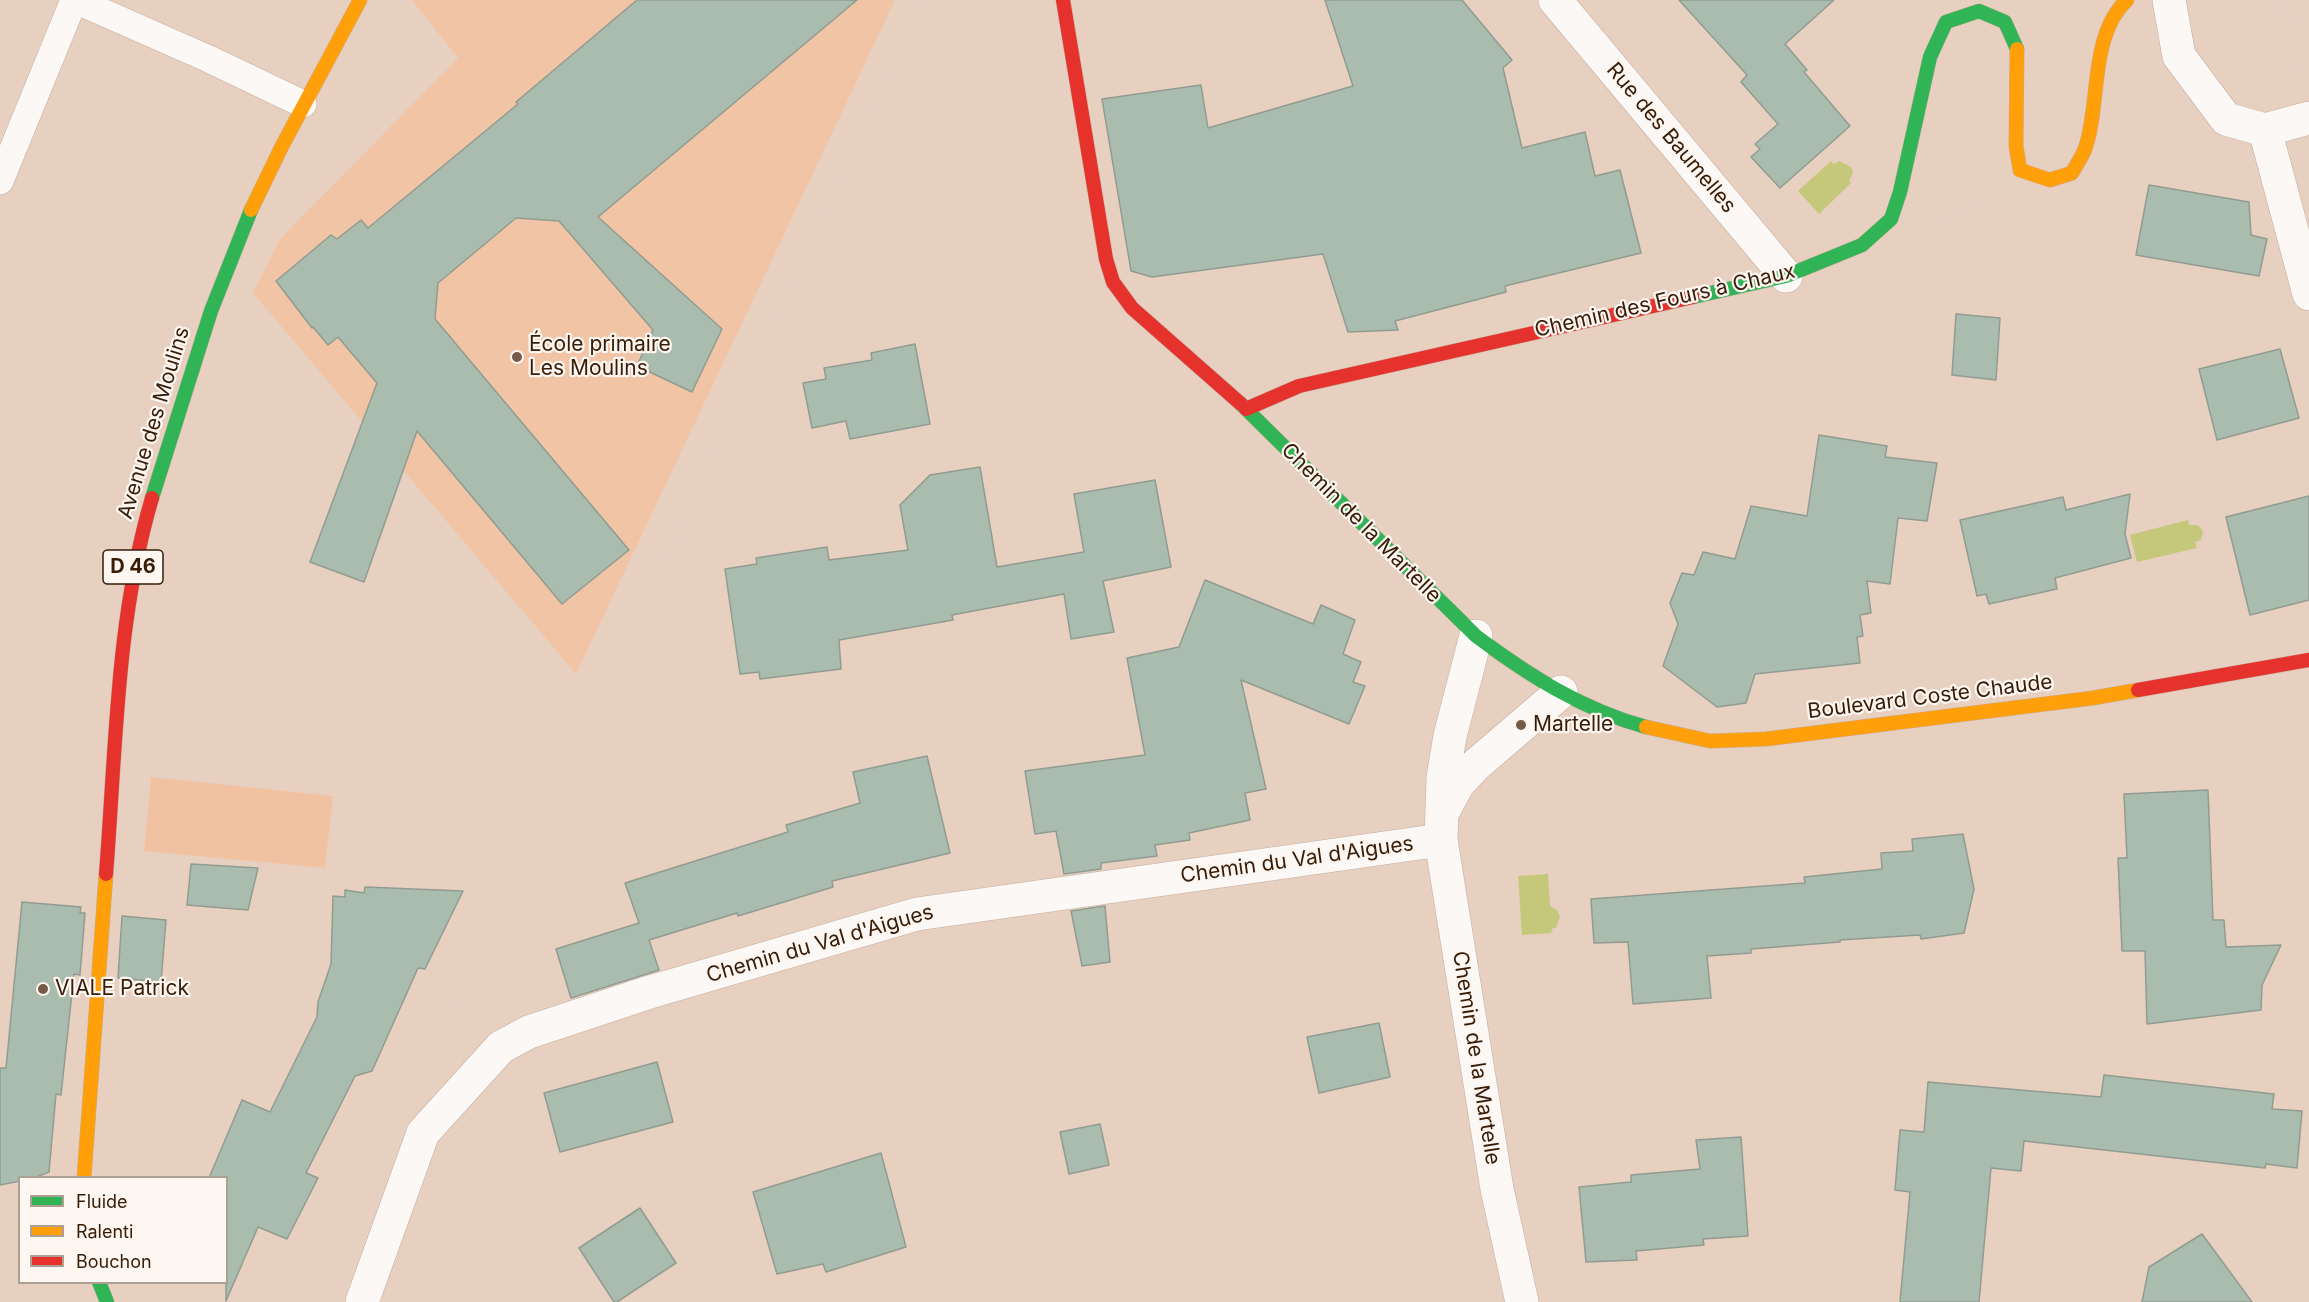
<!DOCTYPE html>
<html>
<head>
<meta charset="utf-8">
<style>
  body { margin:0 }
  #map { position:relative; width:2309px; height:1302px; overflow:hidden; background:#e7d0c0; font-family:Inter,sans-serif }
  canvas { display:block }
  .legend { position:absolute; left:18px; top:1176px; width:210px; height:108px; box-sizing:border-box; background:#fdf6f1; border:2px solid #ae9f93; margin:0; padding:8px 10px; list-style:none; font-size:18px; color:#371c07 }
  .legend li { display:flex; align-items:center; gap:12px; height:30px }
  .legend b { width:30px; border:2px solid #ae9f93 }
</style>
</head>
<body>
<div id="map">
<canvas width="2309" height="1302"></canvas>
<ul class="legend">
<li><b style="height:8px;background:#30b455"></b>Fluide</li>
<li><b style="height:8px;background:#ff9f0a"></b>Ralenti</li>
<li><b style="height:8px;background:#e5322d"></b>Bouchon</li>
</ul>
</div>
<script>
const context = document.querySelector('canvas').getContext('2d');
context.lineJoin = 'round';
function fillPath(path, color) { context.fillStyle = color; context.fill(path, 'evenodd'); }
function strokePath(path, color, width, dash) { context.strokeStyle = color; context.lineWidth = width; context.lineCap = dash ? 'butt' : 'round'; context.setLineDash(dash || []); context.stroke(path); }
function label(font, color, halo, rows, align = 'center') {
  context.font = font + ' Inter,sans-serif'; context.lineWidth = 4.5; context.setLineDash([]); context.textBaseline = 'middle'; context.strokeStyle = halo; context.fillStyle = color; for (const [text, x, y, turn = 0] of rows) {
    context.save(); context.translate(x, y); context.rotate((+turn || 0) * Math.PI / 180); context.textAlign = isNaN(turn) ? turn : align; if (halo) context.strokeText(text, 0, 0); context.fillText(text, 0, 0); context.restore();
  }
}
fillPath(new Path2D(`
  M 412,0 L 895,0 L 576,674 L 253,293 L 280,239 L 458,58 Z`), '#f1c4a6');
fillPath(new Path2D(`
  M 151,777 L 333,796 L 325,868 L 144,851 Z`), '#f1c2a2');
fillPath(new Path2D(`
  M 1831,161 L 1834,164 L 1839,161 L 1851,167 L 1853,173 L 1849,181 L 1851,183 L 1819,214 L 1798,191 Z
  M 2188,520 L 2189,525 L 2198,525 L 2203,531 L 2201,540 L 2195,542 L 2197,548 L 2137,562 L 2130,535 Z
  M 1548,874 L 1550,906 L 1557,910 L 1560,917 L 1556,928 L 1553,928 L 1551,933 L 1522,935 L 1518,876 Z`), '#c5c87b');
const building = new Path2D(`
  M 637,0 L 857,0 L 598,217 L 722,329 L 692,392 L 637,366 L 653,330 L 559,221 L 516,218 L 438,283 L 435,319 L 629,550 L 562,604 L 417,431 L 364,582 L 310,562 L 377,383 L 338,337 L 328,345 L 313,327 L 312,328 L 276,281 L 331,235 L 337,239 L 361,220 L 368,228 L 518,104 L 516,102 Z
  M 1325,0 L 1462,0 L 1512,60 L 1503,68 L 1522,148 L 1585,132 L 1595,176 L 1620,170 L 1641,253 L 1505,286 L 1506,292 L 1395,321 L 1398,330 L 1348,332 L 1323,254 L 1152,277 L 1131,271 L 1102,99 L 1201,85 L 1208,128 L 1353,86 Z
  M 1679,0 L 1834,0 L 1785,44 L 1807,70 L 1804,72 L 1850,126 L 1780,188 L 1751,157 L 1760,149 L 1755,144 L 1778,124 L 1741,82 L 1747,75 Z
  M 2149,185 L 2249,202 L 2251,235 L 2267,239 L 2259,276 L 2136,255 Z
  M 1956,314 L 2000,318 L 1996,380 L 1952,375 Z
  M 915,344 L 930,424 L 850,439 L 846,421 L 812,428 L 803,383 L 826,379 L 824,368 L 872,360 L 871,353 Z
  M 2280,349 L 2299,418 L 2217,440 L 2199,369 Z
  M 1819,435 L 1887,446 L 1885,457 L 1937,463 L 1927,521 L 1898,518 L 1890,584 L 1867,581 L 1871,613 L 1860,615 L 1863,636 L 1857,637 L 1860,663 L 1755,674 L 1746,703 L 1717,707 L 1663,666 L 1678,624 L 1670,603 L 1682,573 L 1694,575 L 1703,552 L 1735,559 L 1751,506 L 1807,516 Z
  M 980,467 L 997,567 L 1084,552 L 1074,494 L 1155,480 L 1171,567 L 1103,581 L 1114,632 L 1071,639 L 1064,594 L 952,615 L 953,620 L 839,640 L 841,669 L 760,679 L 759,672 L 740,674 L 725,569 L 757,564 L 756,558 L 827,547 L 829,560 L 908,550 L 900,505 L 930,475 Z
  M 2130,494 L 2125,534 L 2131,558 L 2055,578 L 2057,589 L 1989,604 L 1986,594 L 1977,596 L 1960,520 L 2063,497 L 2066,510 Z
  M 2309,496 L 2309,600 L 2250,615 L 2226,517 Z
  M 1205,580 L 1313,624 L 1321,605 L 1355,620 L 1343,654 L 1361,662 L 1353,682 L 1365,686 L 1349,724 L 1241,680 L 1266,789 L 1245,793 L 1250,820 L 1189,833 L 1190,840 L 1155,845 L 1157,856 L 1101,863 L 1101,869 L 1064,874 L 1056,831 L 1035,834 L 1025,771 L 1145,755 L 1127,658 L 1179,647 Z
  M 927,756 L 950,853 L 832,881 L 833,887 L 738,916 L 737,913 L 649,940 L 659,970 L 571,998 L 556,949 L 639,923 L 625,883 L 788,832 L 786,825 L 860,803 L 853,772 Z
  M 2208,790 L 2213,920 L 2224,920 L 2226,947 L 2281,945 L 2262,985 L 2261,1010 L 2147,1024 L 2145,951 L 2122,951 L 2118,858 L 2127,858 L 2124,794 Z
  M 1963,834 L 1974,889 L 1964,933 L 1921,939 L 1920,935 L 1840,940 L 1840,942 L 1751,949 L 1751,953 L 1707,956 L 1711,998 L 1633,1004 L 1628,942 L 1594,943 L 1591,899 L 1805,883 L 1804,877 L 1882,869 L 1881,853 L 1913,851 L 1912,839 Z
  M 191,864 L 258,868 L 248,910 L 187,905 Z
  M 365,887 L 463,891 L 425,969 L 418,968 L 372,1071 L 355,1076 L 306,1173 L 318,1178 L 287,1239 L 258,1227 L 226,1301 L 226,1178 L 209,1178 L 242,1100 L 270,1112 L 317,1017 L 318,1002 L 331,964 L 333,896 L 345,897 L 345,890 L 364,893 Z
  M 22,902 L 81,907 L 80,913 L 85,913 L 80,975 L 74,974 L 61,1095 L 56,1094 L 49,1172 L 34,1178 L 20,1178 L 20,1181 L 0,1185 L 0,1068 L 6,1068 Z
  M 1105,906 L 1110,962 L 1082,966 L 1071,911 Z
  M 122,916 L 166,920 L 161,982 L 118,978 Z
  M 1379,1023 L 1390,1077 L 1319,1093 L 1307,1037 Z
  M 657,1062 L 673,1122 L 560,1152 L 544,1093 Z
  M 2104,1075 L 2274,1094 L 2272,1109 L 2302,1111 L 2297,1168 L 2266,1164 L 2265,1168 L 2024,1141 L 2021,1171 L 1991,1168 L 1979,1302 L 1900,1302 L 1910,1192 L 1895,1190 L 1900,1130 L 1924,1132 L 1928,1082 L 2101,1097 Z
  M 1100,1124 L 1109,1165 L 1069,1174 L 1060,1132 Z
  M 1741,1137 L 1748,1236 L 1703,1239 L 1704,1245 L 1636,1251 L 1637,1260 L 1586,1262 L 1579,1187 L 1631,1182 L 1631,1175 L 1700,1169 L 1696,1140 Z
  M 881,1153 L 906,1247 L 826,1272 L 823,1264 L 777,1274 L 753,1192 Z
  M 640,1208 L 676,1263 L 617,1302 L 614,1302 L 579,1248 Z
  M 2202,1234 L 2252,1302 L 2142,1302 L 2149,1267 Z`);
fillPath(building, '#aabcae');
strokePath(building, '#919c91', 1.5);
const lane = new Path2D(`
  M 75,0 L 209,59 L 303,104
  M 0,181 L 74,0`);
const street = new Path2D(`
  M 1555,0 L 1786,276
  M 2169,0 L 2179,56 L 2226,119 L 2265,130 L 2309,118
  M 2265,130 L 2309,294
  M 1476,636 L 1450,736 L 1443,778 L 1441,840 L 1497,1189 L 1522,1302
  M 1443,812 L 1458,784 L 1477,764 L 1561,692
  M 362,1302 L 423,1133 L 501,1047 L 529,1032 L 650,992 L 917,914 L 1441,840`);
const fast = new Path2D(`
  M 1693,297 L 1786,276 L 1862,245 L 1891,219 L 1900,192 L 1930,57 L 1946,22 L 1979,11 L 2005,22 L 2017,49
  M 1241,404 L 1476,636 C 1528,675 1583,710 1646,727
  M 152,498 L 211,311 L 251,210
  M 99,1282 L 107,1302`);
const slow = new Path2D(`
  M 2017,49 L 2016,146 L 2020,170 L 2050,180 L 2072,173 C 2076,165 2082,157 2085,149 C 2101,103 2089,35 2127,0
  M 251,210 L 281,148 L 360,0
  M 1646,727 L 1710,741 L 1766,739 L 2093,698 L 2138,690
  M 84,1178 L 106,874`);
const jam = new Path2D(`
  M 1063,0 L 1106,259 L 1113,282 L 1132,308 L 1241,404
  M 1246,409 L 1299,386 L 1693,297
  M 2138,690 L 2309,660
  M 106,874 C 116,749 116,620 152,498`);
strokePath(lane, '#c6ad9d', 28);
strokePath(street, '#c6ad9d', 34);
strokePath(fast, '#c6ad9d', 15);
strokePath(slow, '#c6ad9d', 15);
strokePath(jam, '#c6ad9d', 15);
strokePath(new Path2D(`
  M 2275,0 L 2277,7 L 2309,30
  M 2285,81 L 2289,70 L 2309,48
  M 1937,219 L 1992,200
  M 444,1043 L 464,955 L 650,594 L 920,0`), '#dad3cd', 4, [1.5, 4.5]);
strokePath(lane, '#fbf8f6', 27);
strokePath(street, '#fbf8f6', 33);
strokePath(fast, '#30b455', 14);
strokePath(slow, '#ff9f0a', 14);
strokePath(jam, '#e5322d', 14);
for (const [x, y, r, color] of [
  [517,357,6,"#755b48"],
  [1521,725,6,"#755b48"],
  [43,989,6,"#755b48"]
]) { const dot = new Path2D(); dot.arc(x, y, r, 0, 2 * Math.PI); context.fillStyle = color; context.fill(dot); strokePath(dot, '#fdf6f1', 2); }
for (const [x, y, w] of [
  [133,567,60]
]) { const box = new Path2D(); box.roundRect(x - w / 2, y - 17, w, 34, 4.5); context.fillStyle = '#fdf6f1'; context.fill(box); strokePath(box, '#371c07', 1.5); }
label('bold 20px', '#371c07', null, [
  ["D 46",133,567]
]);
label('21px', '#371c07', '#fdf6f1', [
  ["Rue des Baumelles",1671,138,50],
  ["Chemin des Fours à Chaux",1665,301,-13],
  ["Avenue des Moulins",154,423,-73],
  ["Chemin de la Martelle",1361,523,45],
  ["Boulevard Coste Chaude",1930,697,-7],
  ["Chemin du Val d'Aigues",1297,860,-8],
  ["Chemin du Val d'Aigues",820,944,-16],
  ["Chemin de la Martelle",1476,1058,81]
]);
label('21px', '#371c07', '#fdf6f1', [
  ["École primaire",529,345],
  ["Les Moulins",529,369],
  ["Martelle",1533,725],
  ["VIALE Patrick",55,989]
], 'left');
</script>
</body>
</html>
